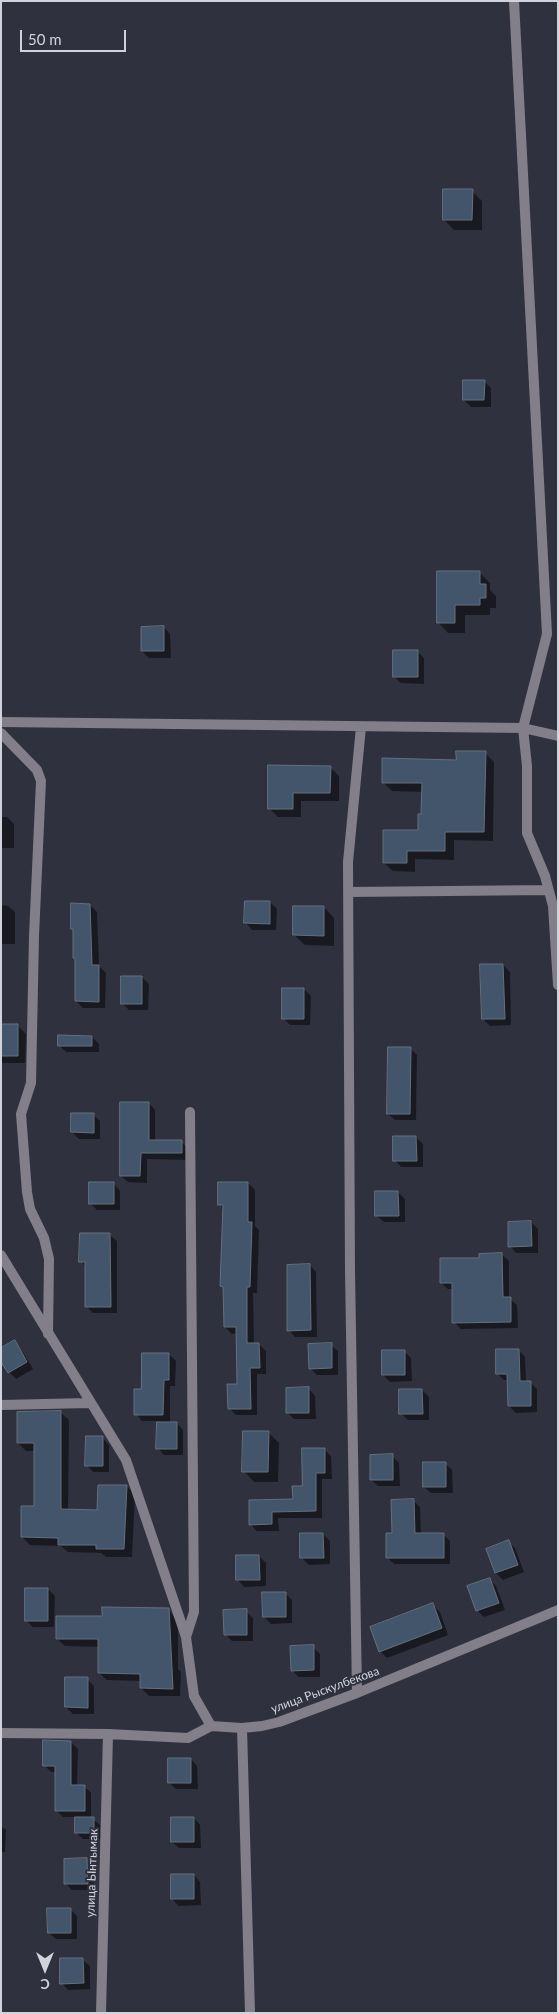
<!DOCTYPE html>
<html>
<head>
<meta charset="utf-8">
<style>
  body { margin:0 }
  #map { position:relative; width:559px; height:2014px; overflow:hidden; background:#2f323e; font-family:Lato,sans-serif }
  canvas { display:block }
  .frame { position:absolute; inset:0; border:2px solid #d1d3dc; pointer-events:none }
  .north { position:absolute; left:20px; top:1944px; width:50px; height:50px; -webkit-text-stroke:4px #2f323e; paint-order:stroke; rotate:180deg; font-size:14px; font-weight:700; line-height:20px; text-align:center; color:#d1d3dc }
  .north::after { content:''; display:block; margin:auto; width:18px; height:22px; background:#d1d3dc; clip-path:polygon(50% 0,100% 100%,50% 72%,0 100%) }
  .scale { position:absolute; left:20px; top:30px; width:106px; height:22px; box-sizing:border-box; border:2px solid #d1d3dc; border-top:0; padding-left:6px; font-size:15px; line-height:18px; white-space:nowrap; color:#d1d3dc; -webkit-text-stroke:4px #2f323e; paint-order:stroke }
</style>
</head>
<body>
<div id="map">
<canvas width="559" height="2014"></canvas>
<div class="frame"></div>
<div class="north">С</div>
<div class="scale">50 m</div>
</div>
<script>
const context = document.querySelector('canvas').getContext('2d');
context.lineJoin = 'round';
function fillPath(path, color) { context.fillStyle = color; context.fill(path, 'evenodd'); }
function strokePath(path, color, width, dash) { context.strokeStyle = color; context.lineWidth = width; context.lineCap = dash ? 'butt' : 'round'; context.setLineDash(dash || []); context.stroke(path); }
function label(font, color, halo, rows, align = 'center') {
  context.font = font + ' Lato,sans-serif'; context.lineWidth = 4; context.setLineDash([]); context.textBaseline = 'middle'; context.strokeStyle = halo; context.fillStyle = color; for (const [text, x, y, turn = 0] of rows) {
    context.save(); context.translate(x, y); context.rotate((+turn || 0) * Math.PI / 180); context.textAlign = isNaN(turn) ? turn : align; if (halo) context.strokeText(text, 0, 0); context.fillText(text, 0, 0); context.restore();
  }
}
fillPath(new Path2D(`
  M 472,191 L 482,201 L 482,230 L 454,230 L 444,220 Z
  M 484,381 L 491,388 L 491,407 L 471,407 L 464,400 Z
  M 480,573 L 490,583 L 490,590 L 496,596 L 496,608 L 490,608 L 490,615 L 465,615 L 465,633 L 448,633 L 438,622 Z
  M 164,627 L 170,634 L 171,658 L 149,658 L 142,651 Z
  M 417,651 L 424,658 L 424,684 L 401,683 L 394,677 Z
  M 485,753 L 494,762 L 493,841 L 454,840 L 454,860 L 415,859 L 415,872 L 393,871 L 384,863 L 419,832 L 423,815 L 423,792 L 392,791 L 383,782 Z
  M 330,767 L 339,776 L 339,801 L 301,801 L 301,817 L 278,817 L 269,808 Z
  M 1,817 L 7,817 L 14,824 L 14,848 L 1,848 Z
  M 270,902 L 277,909 L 276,930 L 252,930 L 246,923 Z
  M 1,905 L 8,906 L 15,912 L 15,944 L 1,944 Z
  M 90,905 L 97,912 L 99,966 L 106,973 L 105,1008 L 83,1008 L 76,1001 L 77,960 L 74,958 L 75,931 L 72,928 Z
  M 324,907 L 334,918 L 334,946 L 305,945 L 294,935 Z
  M 503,965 L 510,972 L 511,1025 L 490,1026 L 483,1019 Z
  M 142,977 L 149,984 L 148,1010 L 129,1010 L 122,1003 Z
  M 304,989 L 311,996 L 310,1025 L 290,1025 L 283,1018 Z
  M 1,1026 L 18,1026 L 26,1034 L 25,1063 L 1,1063 Z
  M 92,1037 L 99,1044 L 99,1052 L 66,1052 L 59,1045 Z
  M 410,1048 L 417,1055 L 416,1120 L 395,1120 L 388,1114 Z
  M 149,1103 L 155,1110 L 155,1141 L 181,1142 L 188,1148 L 188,1160 L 147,1159 L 147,1183 L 128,1182 L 121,1176 Z
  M 93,1114 L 100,1121 L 100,1139 L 79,1139 L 72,1132 Z
  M 416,1137 L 423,1144 L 423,1167 L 401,1167 L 395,1160 Z
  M 248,1183 L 255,1190 L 255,1226 L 259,1230 L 257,1293 L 253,1293 L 254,1344 L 259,1344 L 266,1351 L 266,1374 L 257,1374 L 257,1415 L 236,1415 L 229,1408 L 238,1385 L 237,1333 L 232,1334 L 225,1327 L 225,1289 L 221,1286 L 224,1209 L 220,1205 Z
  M 114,1184 L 120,1191 L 120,1210 L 97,1210 L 90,1203 Z
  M 398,1192 L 405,1199 L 405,1222 L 384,1222 L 377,1216 Z
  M 531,1222 L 538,1229 L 538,1253 L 516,1253 L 510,1246 Z
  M 110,1235 L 117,1241 L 117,1313 L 93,1313 L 86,1306 L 86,1267 L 81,1261 Z
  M 502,1255 L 509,1261 L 509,1298 L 517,1305 L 518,1328 L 461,1329 L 454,1322 L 453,1289 L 448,1289 L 441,1283 L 480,1259 Z
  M 310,1265 L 316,1272 L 317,1337 L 295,1337 L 289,1330 Z
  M 15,1342 L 21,1349 L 33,1369 L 16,1379 L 9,1372 Z
  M 331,1345 L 338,1351 L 338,1375 L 317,1375 L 310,1368 Z
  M 519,1350 L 525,1357 L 526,1382 L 530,1382 L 537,1389 L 537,1412 L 516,1413 L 509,1406 L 509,1380 L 504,1380 L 498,1374 Z
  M 404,1351 L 411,1358 L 412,1381 L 390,1382 L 383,1375 Z
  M 169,1354 L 176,1361 L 175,1386 L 170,1386 L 170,1423 L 177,1423 L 183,1430 L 183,1455 L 164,1455 L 158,1448 L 158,1421 L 142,1421 L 136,1414 L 142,1390 Z
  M 309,1389 L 315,1396 L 316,1419 L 294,1419 L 287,1412 Z
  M 422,1390 L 429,1397 L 429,1420 L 408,1420 L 401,1413 Z
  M 60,1412 L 69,1420 L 68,1511 L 98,1511 L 127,1486 L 135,1495 L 132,1557 L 106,1557 L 101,1553 L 68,1552 L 61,1546 L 30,1545 L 22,1537 L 35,1507 L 36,1451 L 26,1451 L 18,1443 Z
  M 268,1432 L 279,1443 L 278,1482 L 254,1482 L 244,1471 Z
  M 103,1438 L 109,1445 L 109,1472 L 93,1472 L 87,1465 Z
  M 324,1449 L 331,1456 L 332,1479 L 322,1479 L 322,1518 L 278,1518 L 279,1531 L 257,1531 L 250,1524 L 250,1501 L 294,1500 L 303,1488 Z
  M 392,1456 L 399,1463 L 400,1486 L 378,1486 L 371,1480 Z
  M 445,1463 L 452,1470 L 453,1493 L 431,1493 L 424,1487 Z
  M 414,1501 L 420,1507 L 421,1535 L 443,1534 L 450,1541 L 450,1564 L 394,1564 L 388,1558 L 393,1534 Z
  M 323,1534 L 330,1541 L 330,1564 L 309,1565 L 302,1558 Z
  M 508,1542 L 515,1548 L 524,1572 L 503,1580 L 496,1573 L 487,1549 Z
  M 259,1556 L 266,1563 L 266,1586 L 244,1587 L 238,1580 Z
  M 489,1579 L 496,1586 L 505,1610 L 484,1617 L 477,1610 Z
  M 48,1589 L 55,1596 L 54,1627 L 33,1627 L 26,1620 Z
  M 285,1593 L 292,1600 L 292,1623 L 271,1624 L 264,1617 Z
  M 433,1605 L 440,1612 L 448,1635 L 387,1658 L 380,1651 Z
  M 169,1610 L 178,1623 L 178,1669 L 181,1672 L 180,1696 L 149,1696 L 141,1688 L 141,1681 L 107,1680 L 99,1673 L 99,1647 L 65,1646 L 57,1639 L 104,1618 Z
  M 246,1611 L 253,1618 L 253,1641 L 232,1641 L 225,1634 Z
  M 313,1647 L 320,1654 L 320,1677 L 299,1677 L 292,1670 Z
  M 87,1679 L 94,1686 L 94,1714 L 73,1714 L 66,1707 Z
  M 71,1742 L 78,1749 L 77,1786 L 84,1786 L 91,1793 L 91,1818 L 100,1825 L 100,1839 L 83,1839 L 76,1832 L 76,1817 L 63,1817 L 56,1810 L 56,1772 L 51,1772 L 44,1765 Z
  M 191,1759 L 197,1766 L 198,1789 L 176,1789 L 169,1783 Z
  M 194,1818 L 200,1825 L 201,1848 L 179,1848 L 172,1842 Z
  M 1,1826 L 6,1830 L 5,1852 L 1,1852 Z
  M 87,1860 L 93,1867 L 94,1890 L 72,1890 L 65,1883 Z
  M 194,1875 L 200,1882 L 201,1905 L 179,1906 L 172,1899 Z
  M 70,1909 L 77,1916 L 77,1939 L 56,1939 L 49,1933 Z
  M 83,1960 L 90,1966 L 90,1989 L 68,1990 L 62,1983 Z`), '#0007');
const building = new Path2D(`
  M 443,189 L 473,189 L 472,220 L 443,220 Z
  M 463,380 L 485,380 L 484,400 L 463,400 Z
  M 437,571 L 480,571 L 480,584 L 486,584 L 486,598 L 480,598 L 480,605 L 455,605 L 455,623 L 437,623 Z
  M 164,626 L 164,651 L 141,651 L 141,627 Z
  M 393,650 L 418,650 L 418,677 L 393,677 Z
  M 456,751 L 486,751 L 484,832 L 445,832 L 445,851 L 407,851 L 407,863 L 383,863 L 383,830 L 418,830 L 418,814 L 421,814 L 422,783 L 382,783 L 382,758 L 456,760 Z
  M 268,765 L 331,766 L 330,793 L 293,793 L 293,809 L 268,809 Z
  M 245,901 L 270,901 L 270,924 L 244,923 Z
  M 71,903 L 90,904 L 92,965 L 99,965 L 99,1002 L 75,1001 L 75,958 L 73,958 L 73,929 L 71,929 Z
  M 293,906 L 324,906 L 324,936 L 293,935 Z
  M 480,964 L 503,964 L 505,1019 L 482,1019 Z
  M 121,976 L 142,976 L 142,1004 L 121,1004 Z
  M 282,988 L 304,988 L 304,1019 L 282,1019 Z
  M 1,1024 L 18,1024 L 18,1056 L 1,1056 Z
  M 58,1035 L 92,1036 L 92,1046 L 58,1046 Z
  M 388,1047 L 411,1047 L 410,1114 L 387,1114 Z
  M 120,1102 L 149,1102 L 149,1140 L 182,1140 L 182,1153 L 141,1153 L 140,1176 L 120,1176 Z
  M 71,1113 L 94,1113 L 94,1133 L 71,1132 Z
  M 393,1136 L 416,1136 L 417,1161 L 393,1161 Z
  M 89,1182 L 114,1182 L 114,1204 L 89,1204 Z
  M 218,1182 L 248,1182 L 248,1222 L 252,1222 L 250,1287 L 247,1287 L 247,1343 L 259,1343 L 260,1368 L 250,1368 L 251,1409 L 228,1409 L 227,1384 L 237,1384 L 236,1327 L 224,1327 L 223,1287 L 220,1286 L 223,1205 L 218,1205 Z
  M 375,1191 L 398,1191 L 399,1216 L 375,1216 Z
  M 531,1221 L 532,1246 L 508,1247 L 508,1222 Z
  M 80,1233 L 110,1233 L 111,1307 L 85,1307 L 85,1262 L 79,1262 Z
  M 502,1253 L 503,1297 L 511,1297 L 511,1322 L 452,1323 L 452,1283 L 440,1283 L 440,1258 L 479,1258 L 479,1254 Z
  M 310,1264 L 311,1330 L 287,1331 L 287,1265 Z
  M 15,1340 L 27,1362 L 8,1373 L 1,1362 L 1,1348 Z
  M 332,1343 L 332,1368 L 309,1369 L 308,1344 Z
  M 496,1349 L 519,1349 L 520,1381 L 531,1381 L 531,1406 L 508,1406 L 507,1374 L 496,1374 Z
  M 382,1350 L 405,1350 L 405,1375 L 382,1375 Z
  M 142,1353 L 169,1353 L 169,1380 L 164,1380 L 163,1415 L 134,1415 L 134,1389 L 141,1389 Z
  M 309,1387 L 309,1413 L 286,1413 L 286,1388 Z
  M 399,1389 L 422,1389 L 423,1414 L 399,1414 Z
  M 61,1411 L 61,1509 L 97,1510 L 98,1485 L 127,1485 L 124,1549 L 96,1549 L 96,1545 L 58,1545 L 58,1538 L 21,1537 L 21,1506 L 34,1506 L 34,1443 L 17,1443 L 17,1412 Z
  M 157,1422 L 177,1422 L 177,1449 L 156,1449 Z
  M 243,1431 L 269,1431 L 268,1472 L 242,1472 Z
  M 86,1436 L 103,1436 L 103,1466 L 85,1466 Z
  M 302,1448 L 325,1448 L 325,1473 L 316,1473 L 316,1511 L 272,1512 L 272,1524 L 249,1525 L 249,1500 L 293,1499 L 292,1486 L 302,1486 Z
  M 393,1454 L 393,1480 L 370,1480 L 370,1455 Z
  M 423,1462 L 446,1462 L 446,1487 L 423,1487 Z
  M 414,1499 L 415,1533 L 444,1533 L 444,1558 L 386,1558 L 386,1533 L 392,1533 L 391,1500 Z
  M 300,1533 L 323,1533 L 324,1558 L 300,1558 Z
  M 509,1540 L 518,1565 L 495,1573 L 486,1549 Z
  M 236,1555 L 259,1555 L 260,1580 L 236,1580 Z
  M 490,1578 L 499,1603 L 476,1611 L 467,1586 Z
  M 25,1588 L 48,1588 L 48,1621 L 25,1621 Z
  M 262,1592 L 286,1592 L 286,1617 L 263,1617 Z
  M 433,1603 L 442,1628 L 379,1652 L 370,1627 Z
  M 102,1607 L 169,1608 L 173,1689 L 140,1688 L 140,1674 L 98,1673 L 98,1639 L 56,1639 L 56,1616 L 102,1616 Z
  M 247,1609 L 247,1635 L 224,1635 L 223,1610 Z
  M 314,1645 L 314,1670 L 291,1671 L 290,1646 Z
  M 65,1677 L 88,1677 L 88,1708 L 65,1707 Z
  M 43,1740 L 71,1741 L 71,1785 L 85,1785 L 85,1811 L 55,1811 L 55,1766 L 43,1766 Z
  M 168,1758 L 191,1758 L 191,1783 L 168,1783 Z
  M 75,1817 L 94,1817 L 94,1833 L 75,1833 Z
  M 171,1817 L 194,1817 L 194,1842 L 171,1842 Z
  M 87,1858 L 88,1884 L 64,1884 L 64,1859 Z
  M 171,1874 L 194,1874 L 194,1899 L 171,1899 Z
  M 47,1908 L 71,1908 L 71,1933 L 48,1933 Z
  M 60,1958 L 83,1958 L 84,1983 L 60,1984 Z`);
fillPath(building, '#42556a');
strokePath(building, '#65707c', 1);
strokePath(new Path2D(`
  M 514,1 L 547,634 L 523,728 L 527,766 L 527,833 L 545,876 L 553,906 L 558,985
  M 1,722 L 523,728 L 558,736
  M 1,733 L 37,770 L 41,781 L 34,936 L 31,1083 L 21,1114 L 27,1192 L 30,1209 L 44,1238 L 49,1259 L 48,1334
  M 348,892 L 548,890
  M 1,1255 L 126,1460 L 186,1637 L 194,1696 L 211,1726
  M 1,1405 L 89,1403
  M 186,1637 L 194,1612 L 190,1112
  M 357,1693 L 350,1271 L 348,862 L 361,727
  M 242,1728 L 250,2013
  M 1,1733 L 108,1734 L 188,1738 L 211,1726 L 242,1728 L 262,1726 L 279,1722 L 357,1693 L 558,1610
  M 101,2013 L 108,1734`), '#827e8a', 10);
label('12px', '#d1d3dc', '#2f323e', [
  ["улица Рыскулбекова",325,1690,-20],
  ["улица Ынтымак",92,1873,-88]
]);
</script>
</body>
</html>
